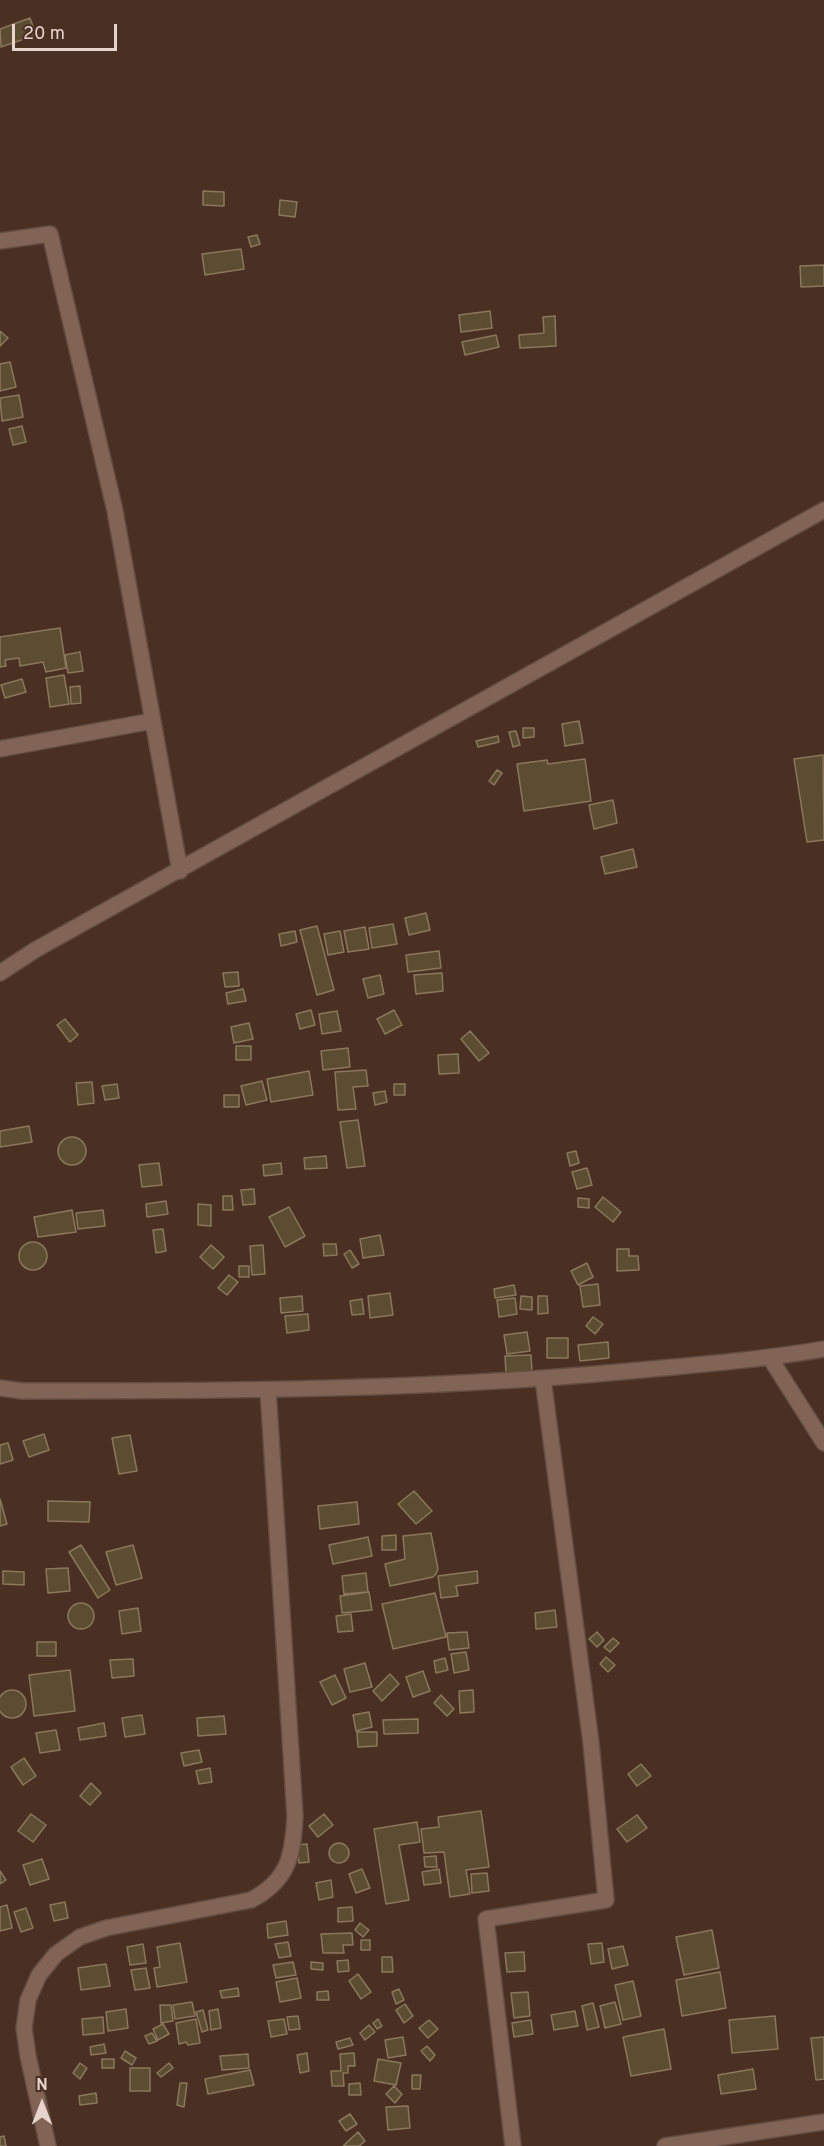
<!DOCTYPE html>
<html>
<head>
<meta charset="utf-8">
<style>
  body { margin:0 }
  #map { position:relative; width:824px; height:2146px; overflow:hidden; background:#4a2f23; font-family:Overpass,sans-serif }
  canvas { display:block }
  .north { position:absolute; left:12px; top:2074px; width:60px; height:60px; -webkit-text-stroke:4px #4a2f23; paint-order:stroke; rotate:0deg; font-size:16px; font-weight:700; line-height:24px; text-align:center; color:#e7d5cd }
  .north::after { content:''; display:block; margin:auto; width:21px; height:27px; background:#e7d5cd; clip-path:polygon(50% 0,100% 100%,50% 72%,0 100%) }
  .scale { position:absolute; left:12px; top:24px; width:105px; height:27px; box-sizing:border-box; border:3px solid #e7d5cd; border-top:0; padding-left:8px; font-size:18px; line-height:21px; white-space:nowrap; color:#e7d5cd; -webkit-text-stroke:4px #4a2f23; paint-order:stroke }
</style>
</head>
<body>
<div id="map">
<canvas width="824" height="2146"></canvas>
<div class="north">N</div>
<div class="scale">20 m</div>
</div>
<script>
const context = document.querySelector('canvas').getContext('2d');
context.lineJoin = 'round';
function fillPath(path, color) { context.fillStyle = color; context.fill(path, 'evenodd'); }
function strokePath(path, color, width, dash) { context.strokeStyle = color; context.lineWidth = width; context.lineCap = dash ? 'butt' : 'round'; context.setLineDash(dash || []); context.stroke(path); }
const building = new Path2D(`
  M 30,18 L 36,35 L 1,47 L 0,29 Z
  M 203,191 L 224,192 L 224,206 L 203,205 Z
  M 280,200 L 297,202 L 295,217 L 279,215 Z
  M 257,235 L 260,244 L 251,247 L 248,237 Z
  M 241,249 L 244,269 L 205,275 L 202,254 Z
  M 824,265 L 824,286 L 801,287 L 800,266 Z
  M 490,311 L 492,328 L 461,332 L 459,315 Z
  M 555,316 L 556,346 L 520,348 L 519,335 L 544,333 L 543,317 Z
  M 0,331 L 8,338 L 0,346 Z
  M 496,335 L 499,347 L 465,355 L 462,342 Z
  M 10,362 L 16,387 L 0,391 L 0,364 Z
  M 19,395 L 23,417 L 2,421 L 0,398 Z
  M 22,426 L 26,442 L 13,445 L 9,429 Z
  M 60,628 L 66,668 L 46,672 L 43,662 L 20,666 L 19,658 L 5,660 L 6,666 L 0,667 L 0,637 Z
  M 80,652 L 83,671 L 68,673 L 65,655 Z
  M 64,675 L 69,704 L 50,707 L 46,678 Z
  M 22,679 L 26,692 L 5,698 L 1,685 Z
  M 80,686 L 81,703 L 71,704 L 70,687 Z
  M 579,721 L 583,743 L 565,746 L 562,724 Z
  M 523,728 L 534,728 L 534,737 L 523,738 Z
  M 516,731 L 520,745 L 513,747 L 509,732 Z
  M 498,736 L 499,742 L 478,747 L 476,741 Z
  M 823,755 L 824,840 L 807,842 L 794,759 Z
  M 585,759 L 591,801 L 524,811 L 517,764 L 547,760 L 548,764 Z
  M 497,770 L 502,773 L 494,785 L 489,781 Z
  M 613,800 L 617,823 L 594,829 L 589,805 Z
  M 633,849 L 637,867 L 605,874 L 601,857 Z
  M 426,913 L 430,930 L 409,935 L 405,918 Z
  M 393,924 L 397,944 L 372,948 L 369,928 Z
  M 317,926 L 334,990 L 317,995 L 300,930 Z
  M 365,927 L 369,949 L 348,952 L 344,931 Z
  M 295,931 L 297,942 L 281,946 L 279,934 Z
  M 340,931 L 344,952 L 328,955 L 324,934 Z
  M 439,951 L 441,968 L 408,972 L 406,955 Z
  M 238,972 L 239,986 L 225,987 L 223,973 Z
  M 442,973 L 443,991 L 416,994 L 414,975 Z
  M 380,975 L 384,994 L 368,998 L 363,979 Z
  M 243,989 L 246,1001 L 228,1004 L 226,993 Z
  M 311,1010 L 315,1025 L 300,1029 L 296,1014 Z
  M 394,1010 L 402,1025 L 385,1034 L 377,1019 Z
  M 337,1011 L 341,1031 L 322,1034 L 319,1014 Z
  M 65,1019 L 78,1035 L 70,1042 L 57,1025 Z
  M 249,1023 L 253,1039 L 234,1043 L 231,1027 Z
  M 470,1031 L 489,1053 L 479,1061 L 461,1039 Z
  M 236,1046 L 251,1046 L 251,1060 L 236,1060 Z
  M 348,1048 L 350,1067 L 323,1070 L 321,1051 Z
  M 458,1054 L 459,1073 L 439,1074 L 438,1055 Z
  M 366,1070 L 368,1086 L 353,1087 L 356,1109 L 338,1110 L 335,1072 Z
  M 309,1071 L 313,1095 L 271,1102 L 267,1079 Z
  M 262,1081 L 267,1100 L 246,1105 L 241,1086 Z
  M 92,1082 L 94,1103 L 78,1105 L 76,1083 Z
  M 117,1084 L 119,1098 L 105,1100 L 102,1086 Z
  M 394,1084 L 405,1084 L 405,1095 L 394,1095 Z
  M 385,1091 L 387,1102 L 375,1105 L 373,1093 Z
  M 224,1095 L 239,1095 L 239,1107 L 224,1107 Z
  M 358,1120 L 365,1166 L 347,1168 L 340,1122 Z
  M 29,1126 L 32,1142 L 0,1147 L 0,1131 Z
  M58 1151a14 14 0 1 1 28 0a14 14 0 1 1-28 0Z
  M 576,1151 L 579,1163 L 570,1166 L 567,1153 Z
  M 326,1156 L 327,1168 L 305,1169 L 304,1158 Z
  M 159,1163 L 162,1185 L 142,1187 L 139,1165 Z
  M 281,1163 L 282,1174 L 264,1176 L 263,1165 Z
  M 587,1168 L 592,1185 L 577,1189 L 572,1172 Z
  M 254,1189 L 255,1204 L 243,1205 L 241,1190 Z
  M 223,1196 L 232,1196 L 233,1210 L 223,1210 Z
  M 603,1197 L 621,1212 L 613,1222 L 595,1207 Z
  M 578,1198 L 589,1199 L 589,1208 L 578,1207 Z
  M 166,1201 L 168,1214 L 147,1217 L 146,1204 Z
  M 198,1204 L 211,1205 L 211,1226 L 198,1225 Z
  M 289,1207 L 305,1236 L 285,1247 L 269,1217 Z
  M 72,1210 L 76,1232 L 38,1237 L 34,1217 Z
  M 103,1210 L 105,1226 L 78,1229 L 76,1213 Z
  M 163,1229 L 166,1251 L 156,1253 L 153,1230 Z
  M 380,1235 L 384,1255 L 363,1258 L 360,1239 Z
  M19 1256a14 14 0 1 1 28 0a14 14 0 1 1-28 0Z
  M 323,1244 L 336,1244 L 337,1255 L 324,1256 Z
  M 211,1245 L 224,1257 L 213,1269 L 200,1257 Z
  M 263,1245 L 265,1274 L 252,1275 L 250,1246 Z
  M 617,1249 L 629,1249 L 629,1256 L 638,1256 L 639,1270 L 617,1271 Z
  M 350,1250 L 359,1264 L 352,1268 L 344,1254 Z
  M 587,1263 L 593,1277 L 578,1285 L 571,1271 Z
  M 239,1266 L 249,1266 L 249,1277 L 239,1277 Z
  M 229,1275 L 238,1282 L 227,1295 L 218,1288 Z
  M 598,1284 L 600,1305 L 583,1307 L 580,1286 Z
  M 514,1285 L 516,1295 L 495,1298 L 494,1289 Z
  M 390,1293 L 393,1315 L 370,1318 L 368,1296 Z
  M 302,1296 L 303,1311 L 281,1313 L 280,1298 Z
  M 521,1296 L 532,1297 L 532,1310 L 520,1309 Z
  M 538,1296 L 547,1296 L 548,1313 L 538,1314 Z
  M 515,1298 L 517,1314 L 499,1317 L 497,1300 Z
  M 362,1299 L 364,1314 L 352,1315 L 350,1301 Z
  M 308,1314 L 309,1330 L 287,1333 L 285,1316 Z
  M 593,1317 L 603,1324 L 595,1334 L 586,1326 Z
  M 527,1332 L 530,1351 L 507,1354 L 504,1335 Z
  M 547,1338 L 568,1338 L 568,1358 L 547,1358 Z
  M 608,1342 L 609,1358 L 580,1361 L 578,1345 Z
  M 531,1355 L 532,1372 L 506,1373 L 505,1356 Z
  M 44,1434 L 49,1450 L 29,1457 L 23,1441 Z
  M 130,1435 L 137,1471 L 119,1474 L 112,1438 Z
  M 8,1443 L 13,1460 L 0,1464 L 0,1445 Z
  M 414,1491 L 432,1511 L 416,1524 L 398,1504 Z
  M 0,1499 L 7,1524 L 0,1526 Z
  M 48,1501 L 90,1502 L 89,1522 L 48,1521 Z
  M 357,1502 L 359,1524 L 320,1529 L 318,1506 Z
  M 431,1533 L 438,1569 L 436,1574 L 433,1577 L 390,1586 L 385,1564 L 405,1559 L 403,1536 Z
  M 396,1535 L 396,1550 L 382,1550 L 382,1536 Z
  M 368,1537 L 372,1556 L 333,1564 L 329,1545 Z
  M 81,1545 L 110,1590 L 98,1598 L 69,1552 Z
  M 133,1545 L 142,1578 L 116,1585 L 106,1552 Z
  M 68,1568 L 70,1591 L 48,1593 L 46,1569 Z
  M 3,1571 L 24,1572 L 24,1585 L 3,1584 Z
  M 477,1571 L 478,1583 L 456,1586 L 458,1596 L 441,1598 L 438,1576 Z
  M 366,1573 L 368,1592 L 344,1594 L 342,1576 Z
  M 369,1592 L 372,1610 L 342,1613 L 340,1596 Z
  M 435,1593 L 446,1637 L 393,1649 L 382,1604 Z
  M68 1616a13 13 0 1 1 26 0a13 13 0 1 1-26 0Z
  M 138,1608 L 141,1631 L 122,1634 L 119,1611 Z
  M 555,1610 L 557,1627 L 536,1629 L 535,1613 Z
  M 351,1614 L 353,1631 L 338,1632 L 336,1616 Z
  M 467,1632 L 469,1648 L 449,1650 L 447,1633 Z
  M 597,1632 L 604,1640 L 597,1647 L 589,1639 Z
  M 613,1638 L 619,1643 L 610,1652 L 604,1647 Z
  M 37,1642 L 56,1642 L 56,1656 L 37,1656 Z
  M 466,1652 L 469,1670 L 454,1673 L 451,1654 Z
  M 606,1657 L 615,1665 L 608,1672 L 600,1664 Z
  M 445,1658 L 448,1670 L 436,1673 L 434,1661 Z
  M 133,1659 L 134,1676 L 112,1678 L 110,1660 Z
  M 365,1663 L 372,1687 L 350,1692 L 344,1669 Z
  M 70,1670 L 75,1711 L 34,1716 L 29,1675 Z
  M 423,1671 L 430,1691 L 413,1697 L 406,1677 Z
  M 390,1674 L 399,1684 L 382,1701 L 373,1691 Z
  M 335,1675 L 346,1698 L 332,1705 L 320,1682 Z
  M 473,1690 L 474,1712 L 460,1713 L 459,1691 Z
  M-2 1704a14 14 0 1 1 28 0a14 14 0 1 1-28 0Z
  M 441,1695 L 454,1709 L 447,1716 L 434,1703 Z
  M 369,1712 L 372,1727 L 356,1731 L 353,1715 Z
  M 142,1715 L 145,1734 L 125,1737 L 122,1718 Z
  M 224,1716 L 226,1734 L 198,1736 L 197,1718 Z
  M 418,1719 L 418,1733 L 384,1734 L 383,1720 Z
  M 104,1723 L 106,1736 L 80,1740 L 78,1728 Z
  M 56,1730 L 60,1750 L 40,1753 L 36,1733 Z
  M 357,1732 L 377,1732 L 377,1746 L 358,1747 Z
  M 199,1750 L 202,1762 L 184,1766 L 181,1753 Z
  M 24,1758 L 36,1776 L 23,1785 L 11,1767 Z
  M 641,1764 L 651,1776 L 637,1786 L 628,1774 Z
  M 210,1768 L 212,1782 L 199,1784 L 196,1771 Z
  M 91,1783 L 101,1793 L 90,1805 L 80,1796 Z
  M 481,1811 L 489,1867 L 466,1870 L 470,1894 L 450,1897 L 444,1852 L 424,1853 L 421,1829 L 439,1827 L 438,1817 Z
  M 31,1814 L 46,1825 L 33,1842 L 18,1831 Z
  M 324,1814 L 333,1825 L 318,1837 L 309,1826 Z
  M 637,1815 L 647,1828 L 627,1842 L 617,1829 Z
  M 417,1822 L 420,1842 L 399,1845 L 409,1900 L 386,1904 L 374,1829 Z
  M329 1853a10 10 0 1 1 20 0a10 10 0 1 1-20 0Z
  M 307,1844 L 309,1862 L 299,1863 L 297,1845 Z
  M 436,1856 L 437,1867 L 425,1867 L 424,1857 Z
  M 42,1859 L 49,1879 L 30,1885 L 23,1865 Z
  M 362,1869 L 370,1888 L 356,1893 L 349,1874 Z
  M 439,1869 L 441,1883 L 424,1885 L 422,1872 Z
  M 0,1871 L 6,1880 L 0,1884 Z
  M 487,1873 L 489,1891 L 472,1893 L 471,1874 Z
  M 331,1880 L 333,1897 L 319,1900 L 316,1883 Z
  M 65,1902 L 68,1918 L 54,1921 L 50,1905 Z
  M 7,1905 L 12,1928 L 0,1931 L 0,1907 Z
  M 352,1907 L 353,1921 L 338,1922 L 338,1908 Z
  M 26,1908 L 33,1928 L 21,1932 L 14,1912 Z
  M 286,1921 L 288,1935 L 268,1938 L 267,1924 Z
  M 360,1923 L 369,1930 L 363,1937 L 355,1930 Z
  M 712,1930 L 719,1968 L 684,1975 L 676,1937 Z
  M 352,1933 L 353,1945 L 343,1945 L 344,1953 L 323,1953 L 321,1934 Z
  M 361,1940 L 370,1940 L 370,1950 L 361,1950 Z
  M 288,1942 L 291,1956 L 279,1958 L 275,1944 Z
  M 180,1943 L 187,1982 L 157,1987 L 154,1968 L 160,1967 L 157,1947 Z
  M 602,1943 L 604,1962 L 591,1964 L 588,1944 Z
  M 143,1944 L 146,1963 L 130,1965 L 127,1947 Z
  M 623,1946 L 628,1965 L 612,1969 L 608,1949 Z
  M 524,1952 L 525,1971 L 507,1972 L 505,1953 Z
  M 382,1957 L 392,1957 L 393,1972 L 382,1972 Z
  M 348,1960 L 349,1971 L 338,1972 L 337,1961 Z
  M 293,1962 L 296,1975 L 276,1978 L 273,1965 Z
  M 311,1962 L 323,1963 L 323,1970 L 311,1969 Z
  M 106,1964 L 110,1986 L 81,1990 L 78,1968 Z
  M 146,1968 L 150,1988 L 135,1990 L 131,1970 Z
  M 720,1972 L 726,2008 L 682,2016 L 676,1980 Z
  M 358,1974 L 371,1992 L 361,1999 L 349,1981 Z
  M 297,1978 L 301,1998 L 280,2002 L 276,1982 Z
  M 633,1981 L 641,2016 L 623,2020 L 615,1985 Z
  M 238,1988 L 239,1996 L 222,1998 L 220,1991 Z
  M 399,1989 L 404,2000 L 396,2004 L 392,1992 Z
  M 328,1991 L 329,2000 L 317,2000 L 317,1992 Z
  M 528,1992 L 530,2016 L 514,2018 L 511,1993 Z
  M 192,2002 L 195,2016 L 175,2019 L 173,2005 Z
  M 615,2002 L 621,2024 L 605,2028 L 600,2006 Z
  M 593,2003 L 599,2027 L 587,2030 L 582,2006 Z
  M 405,2004 L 413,2016 L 404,2023 L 396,2010 Z
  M 160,2005 L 171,2005 L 173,2021 L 161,2023 Z
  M 126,2009 L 128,2028 L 108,2031 L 106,2012 Z
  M 218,2009 L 221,2028 L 211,2030 L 209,2011 Z
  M 203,2010 L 208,2030 L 202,2032 L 196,2012 Z
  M 575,2011 L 578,2026 L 554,2030 L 551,2015 Z
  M 298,2016 L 300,2029 L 289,2030 L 287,2017 Z
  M 775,2016 L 778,2049 L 732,2053 L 729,2020 Z
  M 103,2017 L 104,2033 L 83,2035 L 82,2019 Z
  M 196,2019 L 200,2043 L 188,2045 L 186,2042 L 179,2044 L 176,2023 Z
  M 284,2019 L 287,2034 L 271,2037 L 268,2021 Z
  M 378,2019 L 382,2026 L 377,2029 L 373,2023 Z
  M 429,2020 L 438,2029 L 428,2038 L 419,2028 Z
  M 531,2020 L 533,2034 L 514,2037 L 512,2023 Z
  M 163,2024 L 169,2034 L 158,2040 L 153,2029 Z
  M 369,2025 L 375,2032 L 365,2040 L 360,2033 Z
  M 664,2029 L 671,2069 L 631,2076 L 623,2037 Z
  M 152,2033 L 157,2041 L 149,2044 L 145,2036 Z
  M 403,2037 L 406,2055 L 388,2058 L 385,2040 Z
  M 824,2037 L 824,2079 L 816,2080 L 811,2038 Z
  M 350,2038 L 353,2045 L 338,2049 L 336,2042 Z
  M 104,2044 L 106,2053 L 91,2055 L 90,2047 Z
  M 427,2046 L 435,2055 L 430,2061 L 421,2051 Z
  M 125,2051 L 136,2058 L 132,2065 L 121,2058 Z
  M 307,2053 L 309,2071 L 300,2073 L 297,2055 Z
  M 354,2053 L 355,2066 L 348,2066 L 348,2073 L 343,2073 L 344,2086 L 332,2086 L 331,2071 L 341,2071 L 340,2054 Z
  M 248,2054 L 249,2068 L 222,2070 L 220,2056 Z
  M 102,2059 L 114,2059 L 114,2068 L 102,2068 Z
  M 378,2059 L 401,2063 L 396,2085 L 374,2081 Z
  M 80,2063 L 87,2068 L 80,2079 L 73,2073 Z
  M 169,2063 L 173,2068 L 161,2077 L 157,2073 Z
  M 130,2068 L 150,2068 L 150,2091 L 130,2091 Z
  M 753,2069 L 756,2089 L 721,2094 L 718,2075 Z
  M 250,2070 L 254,2085 L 208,2094 L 205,2079 Z
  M 412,2075 L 421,2075 L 420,2089 L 412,2089 Z
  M 180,2083 L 187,2083 L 184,2107 L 177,2105 Z
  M 360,2083 L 361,2095 L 349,2095 L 349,2084 Z
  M 394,2086 L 402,2094 L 395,2103 L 386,2094 Z
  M 96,2093 L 97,2103 L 80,2105 L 79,2096 Z
  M 408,2106 L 410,2128 L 388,2130 L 386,2107 Z
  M 350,2114 L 357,2124 L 346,2131 L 339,2121 Z
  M 358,2132 L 365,2141 L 359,2146 L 343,2146 Z
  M 4,2136 L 6,2146 L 0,2146 L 0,2137 Z`);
fillPath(building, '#5c4c32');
strokePath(building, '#8a785d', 1.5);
const minor = new Path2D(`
  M 0,241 L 50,234 L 115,511 L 180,871
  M 0,749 L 152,721
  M 0,973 L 35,950 L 824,510
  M 770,1358 L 824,1443
  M 0,1388 L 22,1391 C 225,1391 428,1390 630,1371 C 695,1365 760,1360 824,1349
  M 48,2146 L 28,2056 L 24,2028 L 28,2000 L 39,1975 L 56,1954 L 80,1937 L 106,1928 L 251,1900 C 289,1880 293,1855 295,1816 L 268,1390
  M 513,2146 L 486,1919 L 606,1900 L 591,1743 L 543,1379
  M 665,2146 L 824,2122`);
strokePath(minor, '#634c41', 18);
strokePath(minor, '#826456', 15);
</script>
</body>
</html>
